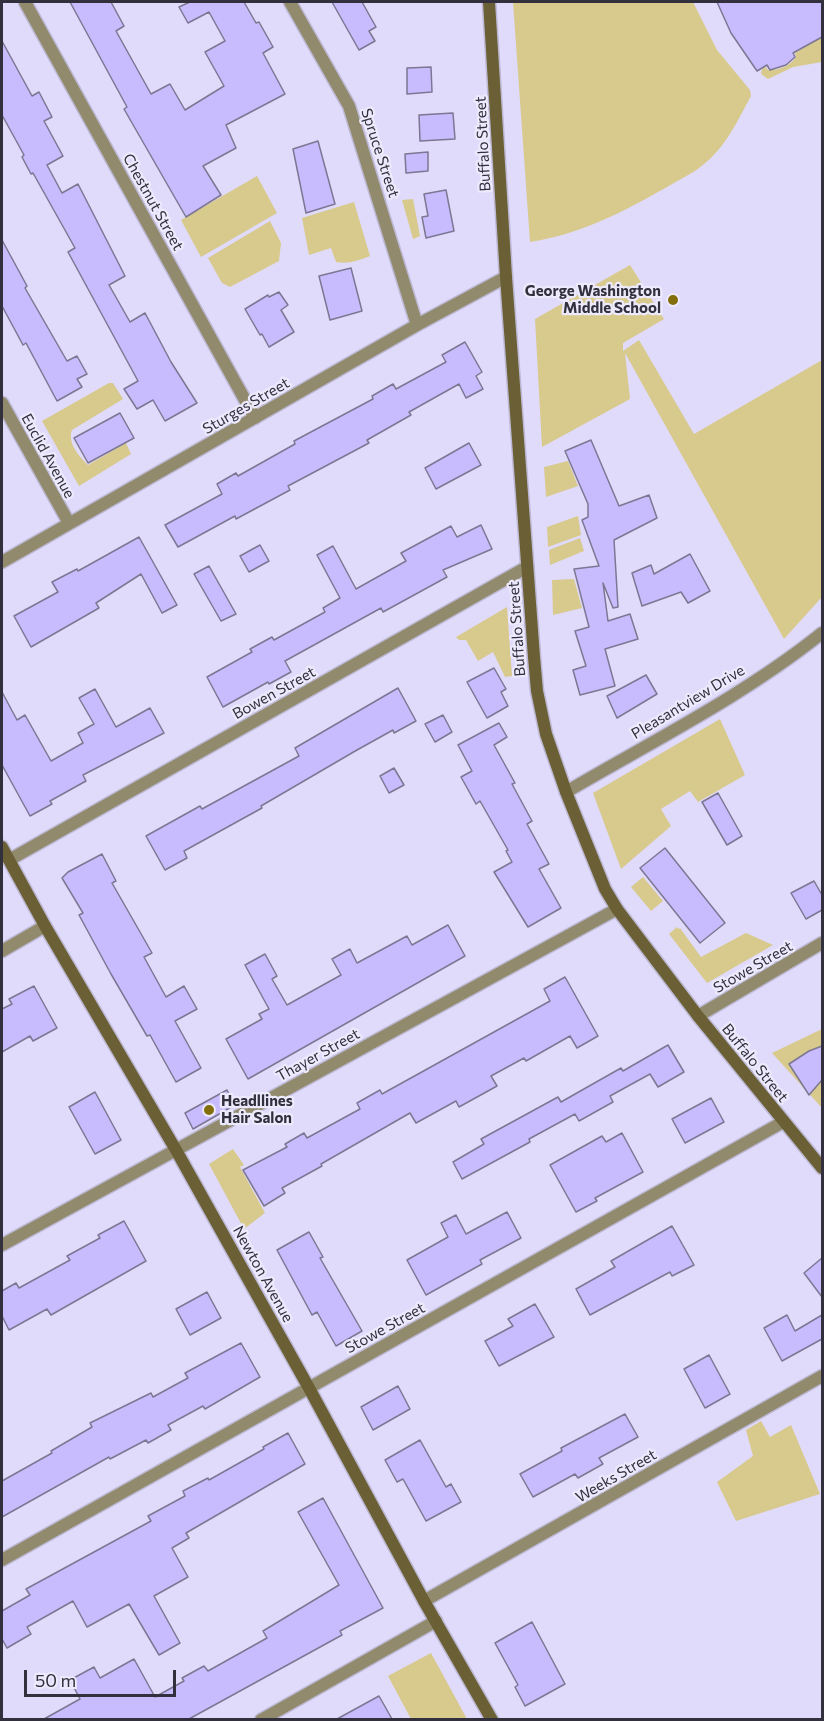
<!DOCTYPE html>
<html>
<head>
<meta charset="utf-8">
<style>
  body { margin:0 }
  #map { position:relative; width:824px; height:1721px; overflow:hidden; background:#e0dbfa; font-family:Commissioner,sans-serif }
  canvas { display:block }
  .frame { position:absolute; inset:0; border:3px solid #32303c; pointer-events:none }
  .scale { position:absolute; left:24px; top:1670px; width:152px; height:27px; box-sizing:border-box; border:3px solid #32303c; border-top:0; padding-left:8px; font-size:18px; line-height:21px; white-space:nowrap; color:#32303c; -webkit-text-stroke:4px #edeafd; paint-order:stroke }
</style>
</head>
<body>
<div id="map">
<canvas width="824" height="1721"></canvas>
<div class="frame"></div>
<div class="scale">50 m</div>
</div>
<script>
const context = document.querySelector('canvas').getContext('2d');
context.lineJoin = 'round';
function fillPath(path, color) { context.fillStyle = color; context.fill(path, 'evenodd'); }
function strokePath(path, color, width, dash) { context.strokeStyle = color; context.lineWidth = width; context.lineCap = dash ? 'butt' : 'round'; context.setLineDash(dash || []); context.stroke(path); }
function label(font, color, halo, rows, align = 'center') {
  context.font = font + ' Commissioner,sans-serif'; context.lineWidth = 4.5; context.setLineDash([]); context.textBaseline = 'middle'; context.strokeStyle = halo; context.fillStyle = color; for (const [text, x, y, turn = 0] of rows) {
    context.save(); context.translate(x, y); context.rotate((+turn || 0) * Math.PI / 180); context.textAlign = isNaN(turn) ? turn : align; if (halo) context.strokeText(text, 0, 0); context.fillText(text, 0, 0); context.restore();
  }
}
fillPath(new Path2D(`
  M 513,2 L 693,2 L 717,50 L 750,90 L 751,96 C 734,127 725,150 695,171 C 642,201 591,233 530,242 Z
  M 822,37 L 822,62 L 793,67 L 768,79 L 761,74 L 762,69 L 766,67 L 768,70 C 779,70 789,67 796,57 L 795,53 Z
  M 257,176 L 277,213 L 201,257 L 181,220 Z
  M 413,199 L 420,236 L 413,239 L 402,200 Z
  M 354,202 L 370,256 C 357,261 349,264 336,262 L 331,248 L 309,255 L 302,218 Z
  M 270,221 L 281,243 L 279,261 L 230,287 L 222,283 L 208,258 Z
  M 630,265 L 664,319 L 623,343 L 623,351 L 639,340 L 694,434 L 822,360 L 822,597 L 784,639 L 625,353 L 630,399 L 542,447 L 535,319 Z
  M 109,383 L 113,383 L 123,399 L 72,430 C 67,443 79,456 88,465 L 126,443 L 131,454 L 79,486 L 42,421 Z
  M 568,461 L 578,486 L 546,497 L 544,467 Z
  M 578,516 L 581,535 L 548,547 L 547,527 Z
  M 580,538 L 584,551 L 550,565 L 549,550 Z
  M 574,579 L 582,608 L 553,615 L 552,580 Z
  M 507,607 L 512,676 L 505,677 L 493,652 L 478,661 L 466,640 L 459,640 L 456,637 Z
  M 720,719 L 745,775 L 698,802 L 690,791 L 661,809 L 671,826 L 621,869 L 593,793 Z
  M 643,877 L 663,901 L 651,911 L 631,887 Z
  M 677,927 L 678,929 L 680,928 L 701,957 L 746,933 L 773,945 L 707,983 L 669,934 Z
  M 822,1029 L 822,1108 L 772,1053 Z
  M 233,1149 L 244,1165 L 240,1167 L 265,1213 L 244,1229 L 209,1164 Z
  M 761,1421 L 770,1437 L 791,1425 L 820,1494 L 736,1521 L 717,1482 L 753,1456 L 746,1430 Z
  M 431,1653 L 467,1719 L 411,1719 L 388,1676 Z`), '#d8c98d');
const building = new Path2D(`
  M 70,2 L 111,2 L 124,26 L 116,31 L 151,94 L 170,84 L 185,110 L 224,86 L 205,52 L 225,41 L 209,12 L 188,23 L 179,7 L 190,2 L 244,2 L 256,23 L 259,22 L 273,47 L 263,53 L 285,94 L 226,125 L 236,148 L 203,166 L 221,195 L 186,217 L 124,109 L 127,107 Z
  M 332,2 L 362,2 L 376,27 L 369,31 L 375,41 L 359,50 Z
  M 717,2 L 822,2 L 822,37 L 793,53 L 795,57 L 786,65 L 770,70 L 767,65 L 757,71 L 731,33 Z
  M 2,41 L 32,96 L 39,92 L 52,117 L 44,121 L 63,156 L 47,165 L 62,193 L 78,184 L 125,276 L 109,285 L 130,322 L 145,313 L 171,362 L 197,403 L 165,421 L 153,400 L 137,409 L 124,389 L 138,381 L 68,252 L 75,248 L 33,173 L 31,174 L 22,157 L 24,155 L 2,115 Z
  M 431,67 L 432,92 L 407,94 L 407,68 Z
  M 453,113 L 455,139 L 420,141 L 419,115 Z
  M 318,141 L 335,204 L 306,213 L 293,149 Z
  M 428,152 L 428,171 L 406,173 L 405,154 Z
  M 446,190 L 454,231 L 426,238 L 422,217 L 428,216 L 424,194 Z
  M 2,240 L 27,286 L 25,288 L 67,361 L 77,356 L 87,374 L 77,379 L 82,387 L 57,401 L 26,343 L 23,345 L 2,306 Z
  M 351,268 L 362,311 L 330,320 L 319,276 Z
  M 279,292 L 288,305 L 281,310 L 294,332 L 269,347 L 262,334 L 260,335 L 245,309 L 268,295 L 269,297 Z
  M 465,342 L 482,372 L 476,376 L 483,389 L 466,398 L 459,384 L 409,412 L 411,415 L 367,440 L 369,443 L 288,486 L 290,490 L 236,519 L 235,516 L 178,547 L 165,525 L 222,494 L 217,484 L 236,473 L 238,476 L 295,444 L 294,441 L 373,399 L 372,396 L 393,384 L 396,389 L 446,362 L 442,355 Z
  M 120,413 L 134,438 L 88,463 L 74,438 Z
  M 591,440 L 619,506 L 649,495 L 657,518 L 614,540 L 618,607 L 613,608 L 603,583 L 608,621 L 630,614 L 638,639 L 605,649 L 615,686 L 580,695 L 573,670 L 586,666 L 575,631 L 589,627 L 574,569 L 599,566 L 582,520 L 588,517 L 588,504 L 565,451 Z
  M 469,443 L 481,465 L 436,489 L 425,468 Z
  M 481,525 L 492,549 L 443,570 L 447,577 L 383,612 L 381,608 L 285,661 L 291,672 L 269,684 L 268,682 L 223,707 L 207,677 L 252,652 L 250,649 L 272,637 L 274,640 L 325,612 L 323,608 L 340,598 L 317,555 L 333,546 L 356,589 L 406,561 L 401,553 L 451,526 L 457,537 Z
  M 139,537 L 177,605 L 162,613 L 141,574 L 96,603 L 99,608 L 31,647 L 14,616 L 58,592 L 52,582 L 77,569 L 78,571 Z
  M 260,545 L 269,561 L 249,572 L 240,556 Z
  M 690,554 L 710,591 L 688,603 L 681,592 L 642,606 L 632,573 L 651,565 L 654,574 Z
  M 209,566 L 236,614 L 221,621 L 194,574 Z
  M 494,668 L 506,689 L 501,692 L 508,706 L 487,718 L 467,682 Z
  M 646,675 L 657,694 L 617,718 L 607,696 Z
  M 398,688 L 416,721 L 394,733 L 393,730 L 357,750 L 261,806 L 262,808 L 184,851 L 187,858 L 165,870 L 146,836 L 200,806 L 202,809 L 299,756 L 295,748 Z
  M 95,689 L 116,727 L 150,708 L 164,733 L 83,775 L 86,781 L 50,801 L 52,804 L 30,816 L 2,765 L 2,692 L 17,720 L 25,715 L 51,761 L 83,743 L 78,733 L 94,724 L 79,698 Z
  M 443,715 L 452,732 L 435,742 L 425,724 Z
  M 499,723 L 507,737 L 494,745 L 515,783 L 512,784 L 532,821 L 527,824 L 549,864 L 539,869 L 561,908 L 528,927 L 494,872 L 512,862 L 506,851 L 508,850 L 480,801 L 476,804 L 461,777 L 472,771 L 458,745 Z
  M 394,768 L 404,785 L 389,793 L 380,776 Z
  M 718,793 L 742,836 L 727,845 L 702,802 Z
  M 665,848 L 725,923 L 700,943 L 640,868 Z
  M 102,854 L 116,881 L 112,883 L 152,953 L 144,957 L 166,997 L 184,986 L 197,1009 L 175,1021 L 201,1068 L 176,1082 L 150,1035 L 147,1036 L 111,974 L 79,915 L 83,913 L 62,878 L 68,872 Z
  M 814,881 L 822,895 L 822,910 L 806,919 L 791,893 Z
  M 448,925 L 465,956 L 248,1079 L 226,1039 L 262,1019 L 259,1014 L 269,1009 L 245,965 L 265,954 L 277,976 L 272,979 L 287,1005 L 341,975 L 332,959 L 350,949 L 357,963 L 407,936 L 412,945 Z
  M 565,977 L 598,1036 L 577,1048 L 570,1036 L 526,1061 L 524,1058 L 491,1076 L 497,1086 L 459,1107 L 456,1101 L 416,1123 L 410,1113 L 321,1164 L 322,1166 L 282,1188 L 285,1193 L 264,1206 L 243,1170 L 287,1147 L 285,1144 L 304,1133 L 307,1138 L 360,1109 L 357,1103 L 380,1090 L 382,1094 L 550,1001 L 544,989 Z
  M 34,986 L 57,1028 L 33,1041 L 30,1036 L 2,1052 L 2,1009 L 12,1004 L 9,999 Z
  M 668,1045 L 684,1072 L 658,1087 L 650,1074 L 610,1096 L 613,1102 L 579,1121 L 575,1114 L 529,1139 L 530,1142 L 462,1179 L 453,1162 L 484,1144 L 481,1139 L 558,1097 L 561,1102 L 621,1068 L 623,1071 Z
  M 822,1046 L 822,1080 L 809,1095 L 789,1064 L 809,1051 Z
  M 227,1090 L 235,1105 L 193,1129 L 185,1113 Z
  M 95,1092 L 121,1140 L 95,1154 L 69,1107 Z
  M 711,1098 L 724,1122 L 685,1143 L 672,1119 Z
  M 622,1133 L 643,1172 L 595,1198 L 597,1201 L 576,1212 L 550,1165 L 602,1136 L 606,1142 Z
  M 507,1212 L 521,1238 L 480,1260 L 482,1264 L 426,1295 L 407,1260 L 448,1237 L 441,1223 L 456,1215 L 466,1234 Z
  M 124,1221 L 146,1261 L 51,1315 L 47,1309 L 9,1330 L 2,1316 L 2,1291 L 16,1283 L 19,1288 L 70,1260 L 67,1256 L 100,1238 L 98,1235 Z
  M 672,1226 L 694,1265 L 672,1276 L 670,1272 L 590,1315 L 576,1289 L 615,1267 L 611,1261 Z
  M 309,1232 L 323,1257 L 320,1258 L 362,1331 L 336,1346 L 317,1312 L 312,1315 L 277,1250 Z
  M 822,1258 L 822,1297 L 804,1273 Z
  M 207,1292 L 221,1318 L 190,1335 L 176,1309 Z
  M 535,1304 L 554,1337 L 499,1366 L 485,1341 L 513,1326 L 508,1319 Z
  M 787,1315 L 795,1331 L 822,1315 L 822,1339 L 782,1361 L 764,1328 Z
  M 241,1343 L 260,1377 L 205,1409 L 203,1406 L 168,1425 L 171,1430 L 148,1443 L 146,1440 L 110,1459 L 109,1457 L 2,1517 L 2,1481 L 52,1453 L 51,1451 L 92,1427 L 90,1423 L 151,1393 L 153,1397 L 188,1378 L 185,1373 Z
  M 709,1355 L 730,1394 L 705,1408 L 684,1369 Z
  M 398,1386 L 410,1409 L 373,1430 L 361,1407 Z
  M 625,1414 L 638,1437 L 599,1458 L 603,1464 L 578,1478 L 575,1474 L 533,1497 L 520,1474 L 562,1451 L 561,1448 Z
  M 288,1433 L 305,1464 L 186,1533 L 189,1538 L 172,1548 L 188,1577 L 154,1596 L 180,1643 L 159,1655 L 129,1604 L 87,1627 L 73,1601 L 27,1627 L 31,1634 L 7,1648 L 2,1639 L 2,1611 L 30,1595 L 26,1589 L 151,1521 L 148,1516 L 185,1496 L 183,1491 L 208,1478 L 209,1480 L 264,1449 L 263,1447 Z
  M 420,1440 L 446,1487 L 451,1484 L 461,1502 L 426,1521 L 403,1479 L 397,1482 L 385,1460 Z
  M 323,1498 L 383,1608 L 340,1631 L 342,1635 L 189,1719 L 44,1719 L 80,1699 L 70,1680 L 94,1667 L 100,1678 L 134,1659 L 155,1697 L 184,1681 L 182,1678 L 204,1666 L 208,1671 L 267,1638 L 263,1631 L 339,1585 L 298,1512 Z
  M 532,1622 L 565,1684 L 525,1706 L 515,1687 L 518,1685 L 495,1643 Z
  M 379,1696 L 392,1719 L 337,1719 Z`);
fillPath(building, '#c9bcfe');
strokePath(building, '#7c7792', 1.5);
const street = new Path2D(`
  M 25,2 L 255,418
  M 290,2 L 349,106 L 417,325
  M 2,403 L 69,523
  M 2,562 L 417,325 L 506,277
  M 566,792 C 651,742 745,695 822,633
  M 9,860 L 527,567
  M 2,951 L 45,926
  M 698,1016 L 822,943
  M 2,1245 L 617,909
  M 2,1560 L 783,1122
  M 424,1601 L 822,1376
  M 261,1720 L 436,1621`);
const secondary = new Path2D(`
  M 489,2 L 506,277 L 534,657 L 537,691 L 546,734 L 566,792 L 605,889 L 617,909 L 698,1016 L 822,1168
  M 2,847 L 45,926 L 176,1150 L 309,1388 L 424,1601 L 492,1720`);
strokePath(street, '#bdb9d4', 15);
strokePath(secondary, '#bdb9d4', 15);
strokePath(street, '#918a6d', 12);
strokePath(secondary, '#6b6035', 12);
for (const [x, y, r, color] of [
  [673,300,6,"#826e0b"],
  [209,1110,6,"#826e0b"]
]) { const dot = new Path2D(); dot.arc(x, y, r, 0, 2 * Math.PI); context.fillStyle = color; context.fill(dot); strokePath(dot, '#edeafd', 2); }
label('15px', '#32303c', '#edeafd', [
  ["Buffalo Street",483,144,-93],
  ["Spruce Street",380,153,72],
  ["Chestnut Street",153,202,61],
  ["Sturges Street",246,406,-30],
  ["Euclid Avenue",48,456,61],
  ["Buffalo Street",517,629,-94],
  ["Bowen Street",274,693,-29],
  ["Pleasantview Drive",688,702,-31],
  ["Stowe Street",753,967,-30],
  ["Thayer Street",318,1055,-29],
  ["Buffalo Street",755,1063,51],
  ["Newton Avenue",263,1274,61],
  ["Stowe Street",385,1328,-29],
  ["Weeks Street",616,1476,-30]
]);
label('bold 15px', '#32303c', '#edeafd', [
  ["George Washington",661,291],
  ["Middle School",661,308],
  ["Headllines",221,1101,"left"],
  ["Hair Salon",221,1118,"left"]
], 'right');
</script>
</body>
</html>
